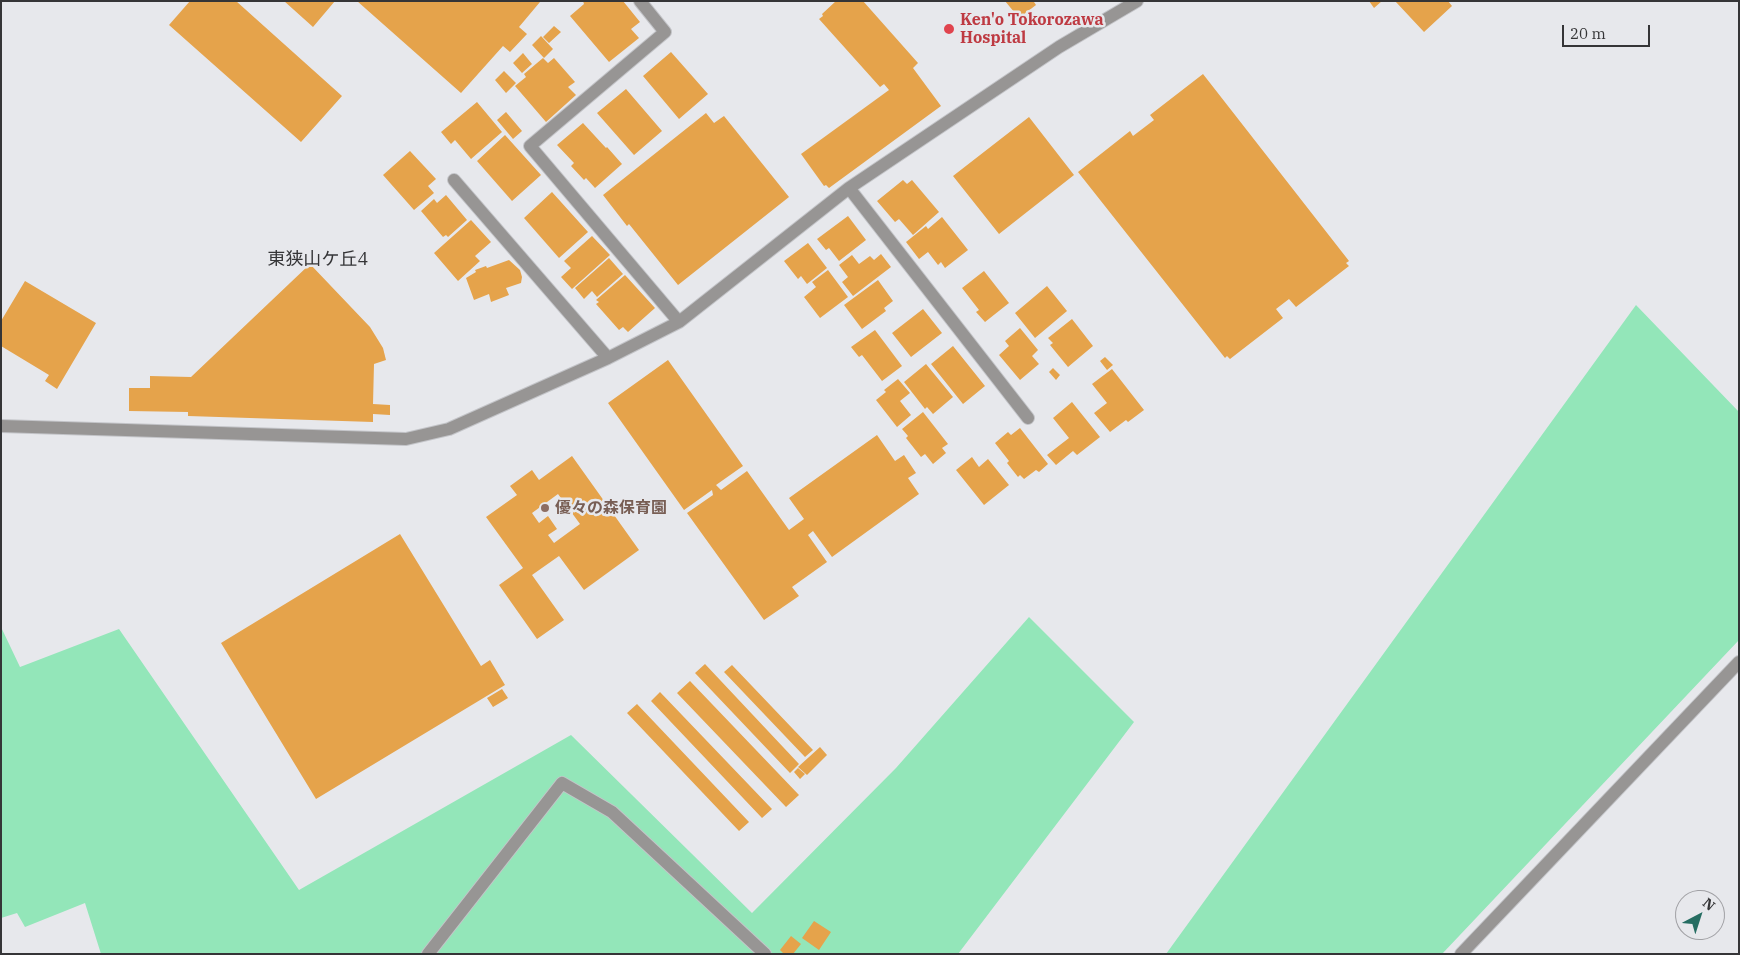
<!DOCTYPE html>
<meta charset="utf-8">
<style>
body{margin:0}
#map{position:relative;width:1740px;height:955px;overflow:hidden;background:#e7e8ec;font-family:"IBM Plex Serif",serif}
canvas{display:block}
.frame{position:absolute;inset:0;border:2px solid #353537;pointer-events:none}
.north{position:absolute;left:1675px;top:890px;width:50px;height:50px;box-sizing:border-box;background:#e7e8ec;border:1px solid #a0a0a4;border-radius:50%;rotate:40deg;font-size:14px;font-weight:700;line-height:20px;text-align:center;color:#353537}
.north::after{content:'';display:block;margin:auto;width:18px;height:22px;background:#266d62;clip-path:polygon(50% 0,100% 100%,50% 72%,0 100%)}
.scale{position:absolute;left:1562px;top:25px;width:88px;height:22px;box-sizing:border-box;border:2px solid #353537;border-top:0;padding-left:6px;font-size:15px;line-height:18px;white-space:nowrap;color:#353537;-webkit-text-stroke:4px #e7e8ec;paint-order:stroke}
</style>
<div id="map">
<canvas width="1740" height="955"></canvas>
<div class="frame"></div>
<div class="north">N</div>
<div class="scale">20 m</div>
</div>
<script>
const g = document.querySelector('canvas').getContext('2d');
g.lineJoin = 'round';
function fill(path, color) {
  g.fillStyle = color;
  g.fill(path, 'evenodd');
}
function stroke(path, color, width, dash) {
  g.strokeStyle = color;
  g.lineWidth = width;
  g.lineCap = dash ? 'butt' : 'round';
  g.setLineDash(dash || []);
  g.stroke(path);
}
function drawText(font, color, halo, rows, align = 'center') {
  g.font = font + ' "IBM Plex Serif","Noto Sans JP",serif';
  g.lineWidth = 5;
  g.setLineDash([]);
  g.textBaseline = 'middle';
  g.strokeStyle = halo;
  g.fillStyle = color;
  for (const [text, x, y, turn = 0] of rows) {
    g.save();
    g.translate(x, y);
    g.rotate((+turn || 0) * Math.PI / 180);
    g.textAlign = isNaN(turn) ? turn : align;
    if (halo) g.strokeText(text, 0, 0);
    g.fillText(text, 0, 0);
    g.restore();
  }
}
fill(new Path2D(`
 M1636,305L1739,412V640L1442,954H1166Z
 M1029,617L1134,722L958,954H101L85,903L25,927L17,913L1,918V627L20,667L119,629L299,890L571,735L752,913L896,768Z`), '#93e6b9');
fill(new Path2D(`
 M190,1H236L342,96L301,142L169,25Z
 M284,1H335L313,27Z
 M357,1H539L540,2L519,27L527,34L510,52L503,46L461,93Z
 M583,1H623L640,22L631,29L639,38L609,62L570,16L584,4Z
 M836,1H863L918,63L913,68L941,106L829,188L826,185L824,186L801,154L889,90L884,84L880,87L819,19L823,16L822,14Z
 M1005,1H1035L1034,2L1036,5L1019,18Z
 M1369,1H1382L1374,8Z
 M1395,1H1448L1452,6L1424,32Z
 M554,26L561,32L549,43L543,37Z
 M541,36L553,49L544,58L532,45Z
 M671,52L708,94L679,119L643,76Z
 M523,53L532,64L522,73L513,63Z
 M543,58L548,63L554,58L575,82L568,87L576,95L546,122L515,86L526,77L524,74Z
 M504,71L516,83L506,93L495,80Z
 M1203,74L1349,261L1346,263L1349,266L1296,307L1289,299L1276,309L1283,318L1230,359L1227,356L1225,358L1078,172L1130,131L1133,136L1154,120L1150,115Z
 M626,89L662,131L634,155L597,113Z
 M477,102L502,132L471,159L455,140L451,144L441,132Z
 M506,112L522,131L513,139L497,120Z
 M706,113L714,123L724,116L789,197L678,285L629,224L627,226L603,195Z
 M1029,117L1074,175L999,234L953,176Z
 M583,123L606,148L607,147L622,164L595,188L586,178L584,180L571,166L574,163L557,145Z
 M505,135L541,175L512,201L477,161Z
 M410,151L436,179L428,186L434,193L414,210L383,175Z
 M903,180L907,184L912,180L939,212L913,235L899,219L895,222L877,201Z
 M552,192L588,232L559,258L524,218Z
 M446,195L467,220L448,237L446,235L443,237L421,211L434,199L437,203Z
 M848,216L866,240L839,261L829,248L826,250L817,239Z
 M942,217L968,250L945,268L941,262L938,265L928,252L919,259L906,242L926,226L928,229Z
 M471,220L491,242L475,256L480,261L458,281L434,253Z
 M592,236L610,255L572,289L561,277L571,268L564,261Z
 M808,243L827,268L807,284L801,276L798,279L784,261Z
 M881,254L891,267L853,296L842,282L848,277L839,265L852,255L859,264L870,256L874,260Z
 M609,258L623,274L597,297L592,291L584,299L575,288Z
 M509,260L520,270L522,277L521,283L506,288L509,295L491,302L489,294L474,300L466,278L476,272L475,270L486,266L487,268Z
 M310,264L370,327L383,348L386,360L374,364L373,404L390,405V415L373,414V422L188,416V412L129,411V388H150V376L191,377Z
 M828,270L848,297L820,318L804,297L816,287L812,282Z
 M984,271L1009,303L985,322L976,312L979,310L962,288Z
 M625,275L655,308L628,332L623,327L619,330L596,304L599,302L596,300Z
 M878,280L893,301L884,308L886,311L862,329L844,305Z
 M25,281L96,323L57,389L45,381L49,375L1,346V321Z
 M1047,286L1067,311L1035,338L1015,313Z
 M923,309L942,333L911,357L892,333Z
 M1072,319L1093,346L1068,367L1050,345L1053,343L1048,338Z
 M1020,328L1038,350L1032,356L1039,364L1020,380L999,355L1009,346L1005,341Z
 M875,330L902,366L882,381L862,355L859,357L851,347Z
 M953,346L985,386L963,404L931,364Z
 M1105,357L1113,365L1107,370L1100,361Z
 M668,360L743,466L716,485L721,490L747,471L789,530L804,519L789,498L877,435L895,461L904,455L916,473L908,478L919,494L832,557L813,531L808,535L827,562L792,587L799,596L764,620L687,513L713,495L712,490L684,510L608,403Z
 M926,364L953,397L933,414L927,407L925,409L904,382Z
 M1053,368L1060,375L1056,380L1049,372Z
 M1112,369L1144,410L1128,422L1126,420L1110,432L1094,413L1107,403L1092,384Z
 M898,379L910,393L900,401L911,415L897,427L876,400L886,392L884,390Z
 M1072,402L1100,437L1077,455L1073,451L1056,465L1047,455L1069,438L1053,418Z
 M923,412L948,444L942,448L946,453L933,464L925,454L921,457L906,438L908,436L902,429Z
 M1020,428L1048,464L1039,472L1036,470L1024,479L1020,475L1018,477L1007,463L1009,461L995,443L1008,432L1011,435Z
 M572,456L639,550L584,590L559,556L532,575L564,620L537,639L499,585L523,568L486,517L517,495L510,486L532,470L539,480ZM558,494L580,524L554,543L548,535L557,529L548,516L539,523L532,513Z
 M972,457L979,467L988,459L1009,485L984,505L956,470Z
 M400,534L481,666L490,660L505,685L316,799L221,643Z
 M705,664L799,764L790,773L695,673Z
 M732,665L813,750L805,757L724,672Z
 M690,681L799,795L786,807L677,693Z
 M502,689L508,698L493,707L487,698Z
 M660,692L772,809L762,818L651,701Z
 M637,704L749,822L739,831L627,713Z
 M820,747L827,755L807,775L798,767Z
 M798,768L805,774L800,779L794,772Z
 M814,921L831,932L819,950L802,938Z
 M791,936L801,944L793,954H784L780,950Z`), '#e5a34b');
const minor = new Path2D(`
 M640,1L665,32L530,146L679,322
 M454,180L608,358
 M849,188L1028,418
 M1,426L406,439L449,429L608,358L679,322L849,188L1059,47L1137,1
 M428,954L562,783L612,812L765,954
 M1461,954L1739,662`);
stroke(minor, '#c3c4c8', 14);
stroke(minor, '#979594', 12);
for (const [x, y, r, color] of [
 [949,29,6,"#e0444e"],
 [545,508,5,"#8d6e63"]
]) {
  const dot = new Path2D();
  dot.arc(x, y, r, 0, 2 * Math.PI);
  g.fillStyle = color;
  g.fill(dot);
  stroke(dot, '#e7e8ec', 2);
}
drawText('bold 16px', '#be3a42', '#e7e8ec', [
 ["Ken'o Tokorozawa",960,20],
 ["Hospital",960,38]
], 'left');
drawText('bold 16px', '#785e54', '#e7e8ec', [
 ["優々の森保育園",555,508]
], 'left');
drawText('18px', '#353537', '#e7e8ec', [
 ["東狭山ケ丘4",318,260]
]);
</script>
